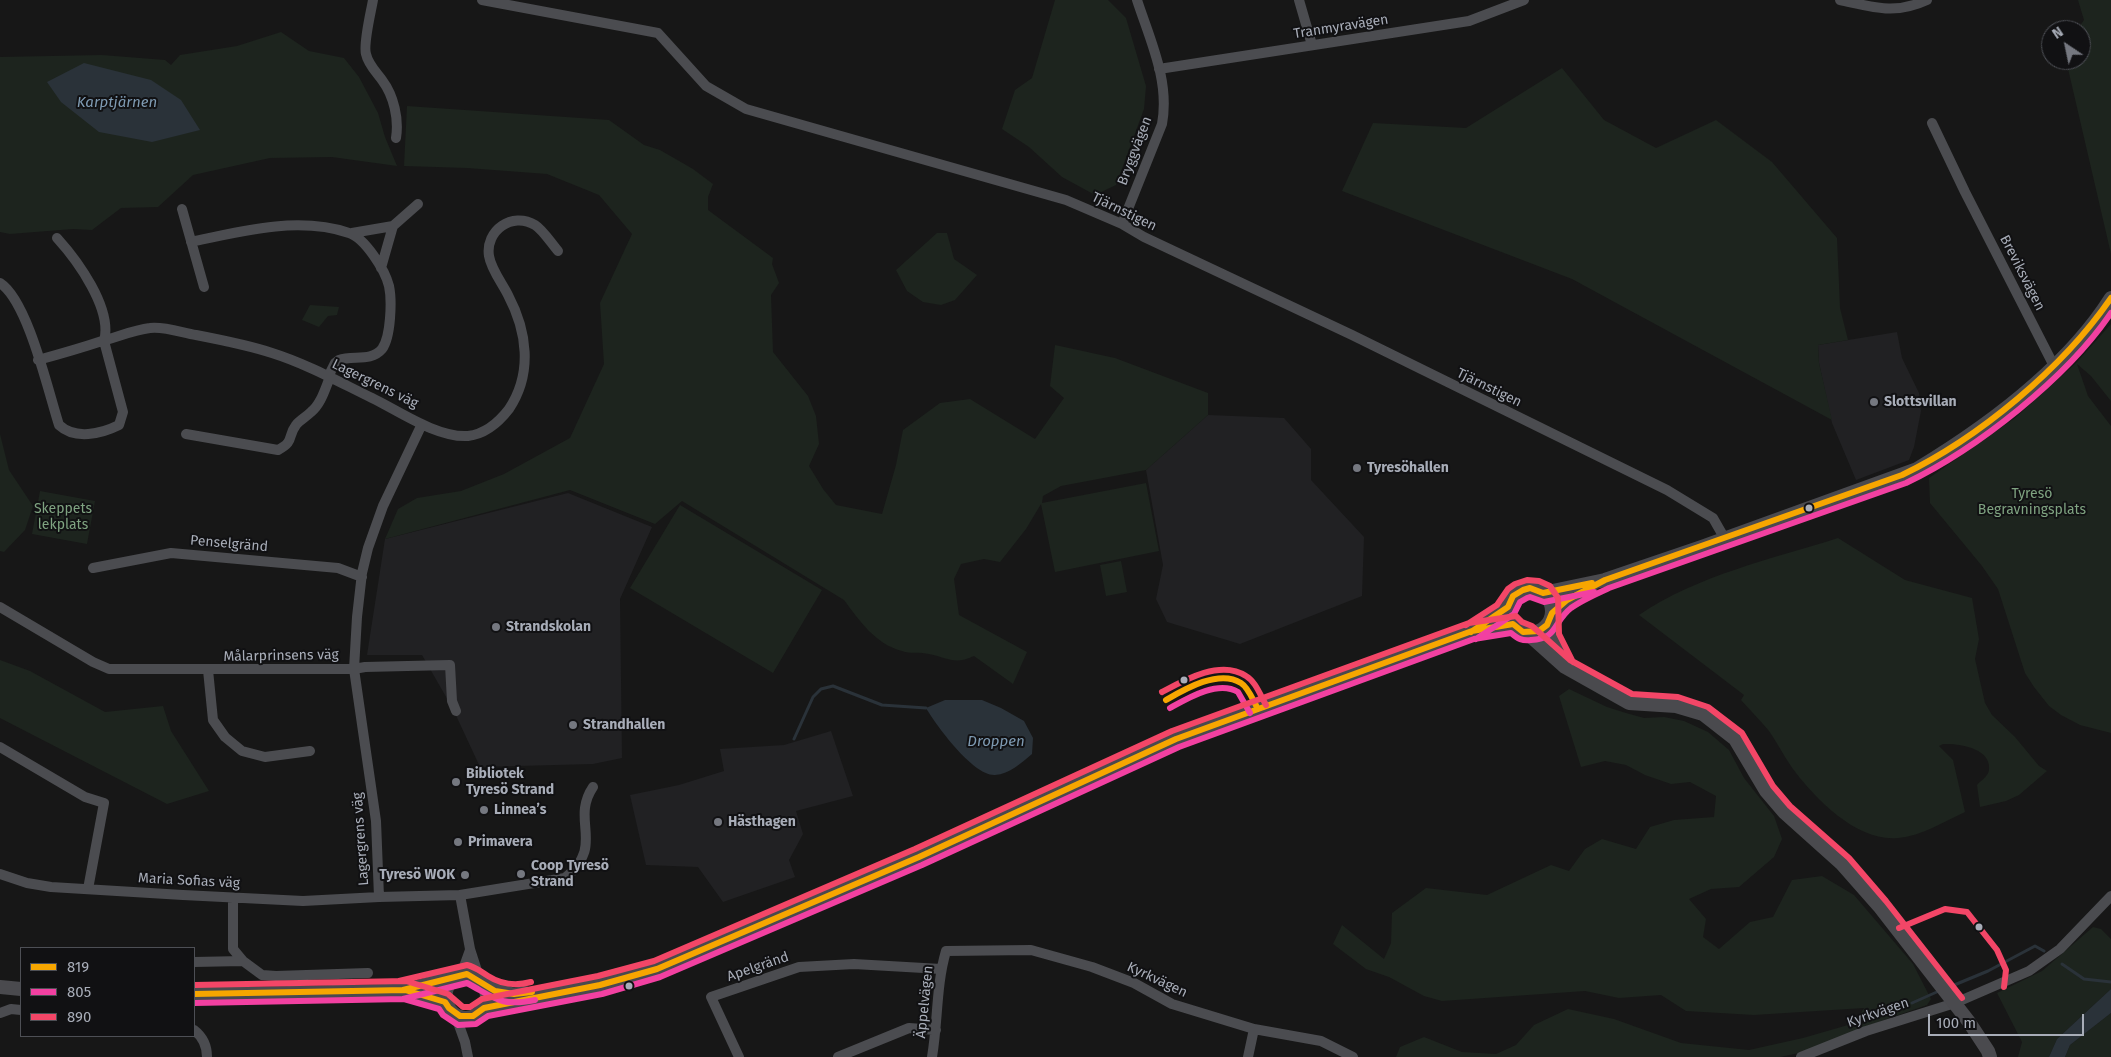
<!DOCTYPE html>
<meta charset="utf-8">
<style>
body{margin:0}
#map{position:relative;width:2111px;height:1057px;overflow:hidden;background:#171717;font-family:"Fira Sans",sans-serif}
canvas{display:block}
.legend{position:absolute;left:20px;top:947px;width:175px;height:90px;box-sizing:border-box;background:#111113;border:1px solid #4d4f55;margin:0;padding:6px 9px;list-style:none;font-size:15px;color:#a8adb8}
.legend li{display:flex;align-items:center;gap:10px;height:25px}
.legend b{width:25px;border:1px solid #4d4f55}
.north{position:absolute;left:2041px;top:20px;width:50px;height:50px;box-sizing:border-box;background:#111113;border:1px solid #4d4f55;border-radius:50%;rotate:326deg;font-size:14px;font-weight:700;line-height:20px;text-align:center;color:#a8adb8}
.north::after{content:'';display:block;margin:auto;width:18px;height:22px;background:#757880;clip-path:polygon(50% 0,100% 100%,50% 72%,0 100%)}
.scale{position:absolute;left:1928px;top:1014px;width:156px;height:22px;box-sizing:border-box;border:2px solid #a8adb8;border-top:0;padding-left:6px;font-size:15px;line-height:18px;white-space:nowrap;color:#a8adb8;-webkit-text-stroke:4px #111113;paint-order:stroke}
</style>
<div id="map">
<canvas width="2111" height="1057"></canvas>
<ul class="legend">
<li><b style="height:6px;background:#f7a600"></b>819</li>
<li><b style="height:6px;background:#f240a1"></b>805</li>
<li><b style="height:6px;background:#f34667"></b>890</li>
</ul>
<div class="north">N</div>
<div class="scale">100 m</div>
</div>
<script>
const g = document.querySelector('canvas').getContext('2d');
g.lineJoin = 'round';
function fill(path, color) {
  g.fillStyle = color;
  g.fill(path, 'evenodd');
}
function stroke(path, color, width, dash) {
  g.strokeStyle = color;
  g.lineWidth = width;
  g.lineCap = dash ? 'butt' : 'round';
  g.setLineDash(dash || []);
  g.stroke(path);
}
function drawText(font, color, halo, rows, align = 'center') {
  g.font = font + ' "Fira Sans",sans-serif';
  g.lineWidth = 4;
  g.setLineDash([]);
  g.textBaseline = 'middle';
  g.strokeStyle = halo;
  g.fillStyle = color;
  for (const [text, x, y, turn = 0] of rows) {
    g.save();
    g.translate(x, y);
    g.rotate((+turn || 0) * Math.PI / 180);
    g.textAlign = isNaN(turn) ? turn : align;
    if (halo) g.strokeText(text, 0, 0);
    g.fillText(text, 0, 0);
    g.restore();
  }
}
fill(new Path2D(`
 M1897,332L1902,358L1919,393L1921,411L1914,447L1909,460L1856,480L1832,423L1819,363L1818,345Z
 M1208,415L1284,418L1311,449V480L1364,537L1362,596L1240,644L1167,622L1156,599L1163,565L1146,470Z
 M568,493L652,527L620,599L622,758L593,764L480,767L453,709L422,655H367L385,539Z
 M831,731L853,796L796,811L803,834L789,860L795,877L723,902L698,867L646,865L630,795L679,785L724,771L720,749L784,745Z`), '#212123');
fill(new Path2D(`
 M1055,0H1108L1126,18L1146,86L1144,109L1116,185L1095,195L1062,177L1029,147L1002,129L1015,90L1032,78Z
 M2078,0H2111V254L2066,60H2081V30H2077L2084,20Z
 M281,32L309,51L344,58L359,77L378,113L385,137L397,166L332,157L270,158L193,175L158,207L121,208L92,230L73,229L10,234L0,232V57L102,55L165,60L171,65L180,55L237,46Z
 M1562,68L1604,120L1656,148L1716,120L1772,162L1837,238L1840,308L1848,340L1818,345L1819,363L1832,420L1572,279L1342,191L1373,123L1466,128Z
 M407,106L609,120L644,145L660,150L693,169L713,184L708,197V210L773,258L772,264L779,283L771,295L773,352L808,396L816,416L819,444L809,466L823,489L836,505L882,514L896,465L903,430L940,403L970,399L1035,439L1064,398L1050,386L1055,345L1115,358L1208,393V415L1146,470L1061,486L1043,496L1042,503L1146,483L1159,551L1055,572L1041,504L1026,529L1000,562L984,559L961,564L954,579L959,615L1027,652L1013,684L974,656C955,665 948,658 929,654C920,652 910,654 902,651C875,644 859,620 844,600L682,501L655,524L570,490L385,539L398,509L417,498L461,491L504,474L570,438L604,364L600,303L632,234L599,195L547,174L467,168L404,166Z
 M937,233H947L954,259L977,275L955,300L941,305L923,302L907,291L896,270Z
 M310,305L339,307L337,315L328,316L319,327L302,320Z
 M2111,324V401L2091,376L2077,364L2088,396L2111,426V733L2080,725L2061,715L2049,706L2034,687L2025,673L1998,589L1982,566L1930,503L1929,478L2015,418L2076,363Z
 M0,434L9,470L33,506L25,530L4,552L0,551Z
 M40,491L95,501L87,544L32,534Z
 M680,505L822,590L773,673L630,588Z
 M1838,538L1905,580L1972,598L1979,639L1975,659L1985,703L1992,715L2015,737L2039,766L2047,771L2019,795L2006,801L1980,807L1977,785C1981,780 1988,777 1989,770C1992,748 1958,743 1943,744L1939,746L1953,760L1965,812C1943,822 1922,836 1898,838C1858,842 1818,801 1796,773C1786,760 1778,744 1769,731C1760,720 1750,710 1741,700L1744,695L1639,615C1698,575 1772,559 1838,538Z
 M1121,561L1127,592L1106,596L1100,565Z
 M0,660L30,671L105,712L163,706L171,731L209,791L167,804L0,718Z
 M1569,689L1607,707L1626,713L1644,718L1664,717L1684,721L1708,732L1729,750L1744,778L1774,816L1782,839L1774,857L1739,887L1711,889L1689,899L1706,919L1703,937L1719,949L1750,922L1773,917L1792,880L1822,876L1854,895L1913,964L1931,999L1927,1005L1864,1027L1804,1052L1780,1057H1396L1400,1047L1424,1037L1462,1052L1496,1054L1516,1045L1534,1025L1568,1009L1614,1019L1681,1043L1749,1050L1803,1038L1855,1023L1864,1008L1754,1015L1686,1011L1661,995L1619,998L1585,991L1442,1001L1424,996L1389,977L1366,969L1333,944L1342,925L1384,959L1391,943L1392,913L1426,888L1487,895L1551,865L1569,871L1585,849L1602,839L1636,849L1650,827L1674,820L1714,817L1716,796L1690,782L1671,784L1645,775L1626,765L1605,761L1581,767L1559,696Z
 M2093,927L2101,929L2111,939V989L2057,1039L2049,1057H2018L2022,1042L1997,993L2042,971Z
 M2111,1013V1057H2065L2070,1045Z`), '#1d241e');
fill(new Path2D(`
 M84,63L151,80L181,100L200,130L152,142L99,132L61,102L47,82Z
 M945,700H982L1001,708L1024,721L1033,738L1032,754C1021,763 1010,774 995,775C973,776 936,725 926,708Z
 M2111,989V1013L2070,1045L2065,1057H2049L2057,1039Z`), '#2a3239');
stroke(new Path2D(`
 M794,739L813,697L821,689L833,686L882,705L926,708
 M2062,964L2084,979L2111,982
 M1947,988L1988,971L2035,946L2044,951
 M1912,1003L1939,991`), '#2a3239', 3);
stroke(new Path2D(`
 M373,0C371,12 363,44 366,54C368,64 376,72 382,80C394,96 399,119 396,138
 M482,0L658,33L706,86L746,109L1066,200L1122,224L1144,237L1352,335L1667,490L1713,518L1725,539
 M1299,0L1312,45
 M1840,0C1873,7 1895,15 1927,0
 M1159,69L1469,21L1524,0
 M1932,123L1965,192L2054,366
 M182,209L204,287
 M1122,224L1162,124C1170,81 1150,40 1137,0
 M352,233L393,226L418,204
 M191,242C241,231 299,216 349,233C365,238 385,270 389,286C392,300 391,337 382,349C371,362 353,355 339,360L335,363L328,377
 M381,268L393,226
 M0,283C28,301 48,391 59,425C75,440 101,434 119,425L123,412L104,341C113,309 77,260 57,238
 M38,360C60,354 81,348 102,341C118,337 133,330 150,328C164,326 183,333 196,335C222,340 248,345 272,353C307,364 339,382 372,398C399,411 437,438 468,436C485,434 499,422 509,409C533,373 527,331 508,295C502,283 491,269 489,256C485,231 512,211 535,225C543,230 551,243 558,251
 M422,424L383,506L368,548L362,573L357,617L354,669L376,821L379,897L460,895L565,878C606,845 570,821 593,787
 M186,434L278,450C295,441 287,437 296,425C300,420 306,417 311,412C321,404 325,389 330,377
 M93,568L171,553L338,568L362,577
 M0,607L93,662L109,669H354L365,667L450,665L452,701L456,711
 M208,670L213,720L225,737L242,751L265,757L310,751
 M0,747L85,797L104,803L88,889
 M0,874L27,883L51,887L183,895L303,901L379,897
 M460,895L470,949L480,980
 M233,898V949L243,961
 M194,962L243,961L262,975L276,976L368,973
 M461,975L470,950
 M0,1013L11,1009L21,1010
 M455,1014L465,1042L468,1057
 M194,1030C203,1037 207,1045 207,1057
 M739,1057L711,997L799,967L854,964L941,969
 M838,1057L909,1028L936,1030
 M932,1057C938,1022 936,985 946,951L1031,950L1092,967L1134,983L1172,1004L1254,1029L1321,1041L1353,1057
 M1248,1057L1254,1029
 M1801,1057L1866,1031L1955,1003L2029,971L2060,949L2111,896`), '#4b4c50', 10);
stroke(new Path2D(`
 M1508 611a22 22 0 1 1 44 0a22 22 0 1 1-44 0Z
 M1543,593L1605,580L1702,547L1917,469C1988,426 2066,369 2111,298
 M1552,613L1567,600L1591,587
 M1550,621L1549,630L1560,658
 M1476,629L1508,607
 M1527,633L1565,667L1629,703L1676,706L1703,714L1735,739L1766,791L1784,812L1842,864L1879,906L1969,1022L1988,1051L1990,1057
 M485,985L514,995L525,993
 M0,987L21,989
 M408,991L445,1002
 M194,994C241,994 288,993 334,992C357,991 380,992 403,990C419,989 461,971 473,976C488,981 492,1002 479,1013C457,1030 432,999 454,978
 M484,1008L600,985L657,969L919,857L1176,739L1472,631L1513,624`), '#4a4a4e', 14);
stroke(new Path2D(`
 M1471,632L1508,607L1513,596L1523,590L1530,588L1543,593L1592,583
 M1166,700C1185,689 1219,669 1241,683C1249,688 1253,701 1258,709
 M403,990L467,974L495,991L514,994L532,992
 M194,994L405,990L445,1002L449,1008L460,1016H473L484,1008L600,985L657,969L919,857L1176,739L1472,631L1513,624L1523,632L1539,631L1547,625L1552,613L1567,600L1605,580L1902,475C1979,438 2063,368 2111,298`), '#f7a600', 6);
stroke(new Path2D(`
 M1476,639L1514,614L1520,602L1527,598L1530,597L1544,602L1594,592
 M1170,708C1188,698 1218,680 1238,692L1250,713
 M403,999L467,983C495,998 500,1007 535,1000
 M194,1003L404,999L439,1009L443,1015L458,1025L476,1024L488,1016L602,994L660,977L922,865L1179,747L1474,639L1511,633C1518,639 1522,641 1531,640C1558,639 1553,622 1571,608C1582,600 1596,594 1609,588L1906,483C1977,449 2067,378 2111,313`), '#f240a1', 6);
stroke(new Path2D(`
 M1466,625L1497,605L1508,589L1515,584L1527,580L1539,581L1550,586L1558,598L1559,634L1573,662
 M1162,692C1184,680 1221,659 1246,676C1256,682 1260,695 1266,705
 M1899,928L1945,909L1967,912L1997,950L2006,970L2004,987
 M399,981L467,965C476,967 481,972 488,976C502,985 516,986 531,982
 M194,985L406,981L448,994L463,1007H470L482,999L598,976L654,961L915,849L1172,731L1469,623L1516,616L1522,622L1532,626L1570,660L1632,694L1678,697L1708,707L1742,733L1773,786L1790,806L1849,858L1886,901L1962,998`), '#f34667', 6);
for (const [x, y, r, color] of [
 [1874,402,5,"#757880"],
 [1357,468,5,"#757880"],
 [1809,508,4.5,"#a8adb8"],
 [496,627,5,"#757880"],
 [1184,680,4.5,"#a8adb8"],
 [573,725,5,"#757880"],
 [456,782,5,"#757880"],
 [484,810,5,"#757880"],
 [718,822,5,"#757880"],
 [458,842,5,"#757880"],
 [521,874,5,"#757880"],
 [465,875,5,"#757880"],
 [1979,927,4.5,"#a8adb8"],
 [629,986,4.5,"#a8adb8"]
]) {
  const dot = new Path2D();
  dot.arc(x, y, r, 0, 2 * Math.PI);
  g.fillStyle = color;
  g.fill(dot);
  stroke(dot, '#111113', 2);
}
drawText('14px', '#a8adb8', '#111113', [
 ["Tranmyravägen",1341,27,-9],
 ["Bryggvägen",1135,151,-69],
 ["Tjärnstigen",1124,212,26],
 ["Breviksvägen",2022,273,63],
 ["Lagergrens väg",375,384,26],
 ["Tjärnstigen",1489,388,26],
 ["Penselgränd",229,544,5],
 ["Målarprinsens väg",281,656,-1],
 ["Lagergrens väg",361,839,-94],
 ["Maria Sofias väg",189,881,3],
 ["Apelgränd",758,967,-19],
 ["Kyrkvägen",1157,980,25],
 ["Äppelvägen",925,1002,-84],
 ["Kyrkvägen",1878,1013,-19]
]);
drawText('bold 14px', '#a8adb8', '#111113', [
 ["Slottsvillan",1884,402],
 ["Tyresöhallen",1367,468],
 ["Strandskolan",506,627],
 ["Strandhallen",583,725],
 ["Bibliotek",466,774],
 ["Tyresö Strand",466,790],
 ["Linnea’s",494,810],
 ["Hästhagen",728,822],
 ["Primavera",468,842],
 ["Coop Tyresö",531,866],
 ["Strand",531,882],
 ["Tyresö WOK",455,875,"right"]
], 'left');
drawText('14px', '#7fa381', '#111113', [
 ["Tyresö",2032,494],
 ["Begravningsplats",2032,510],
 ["Skeppets",63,509],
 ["lekplats",63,525]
]);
drawText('italic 15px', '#7f9bb3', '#111113', [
 ["Karptjärnen",117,103],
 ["Droppen",996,742]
]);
</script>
